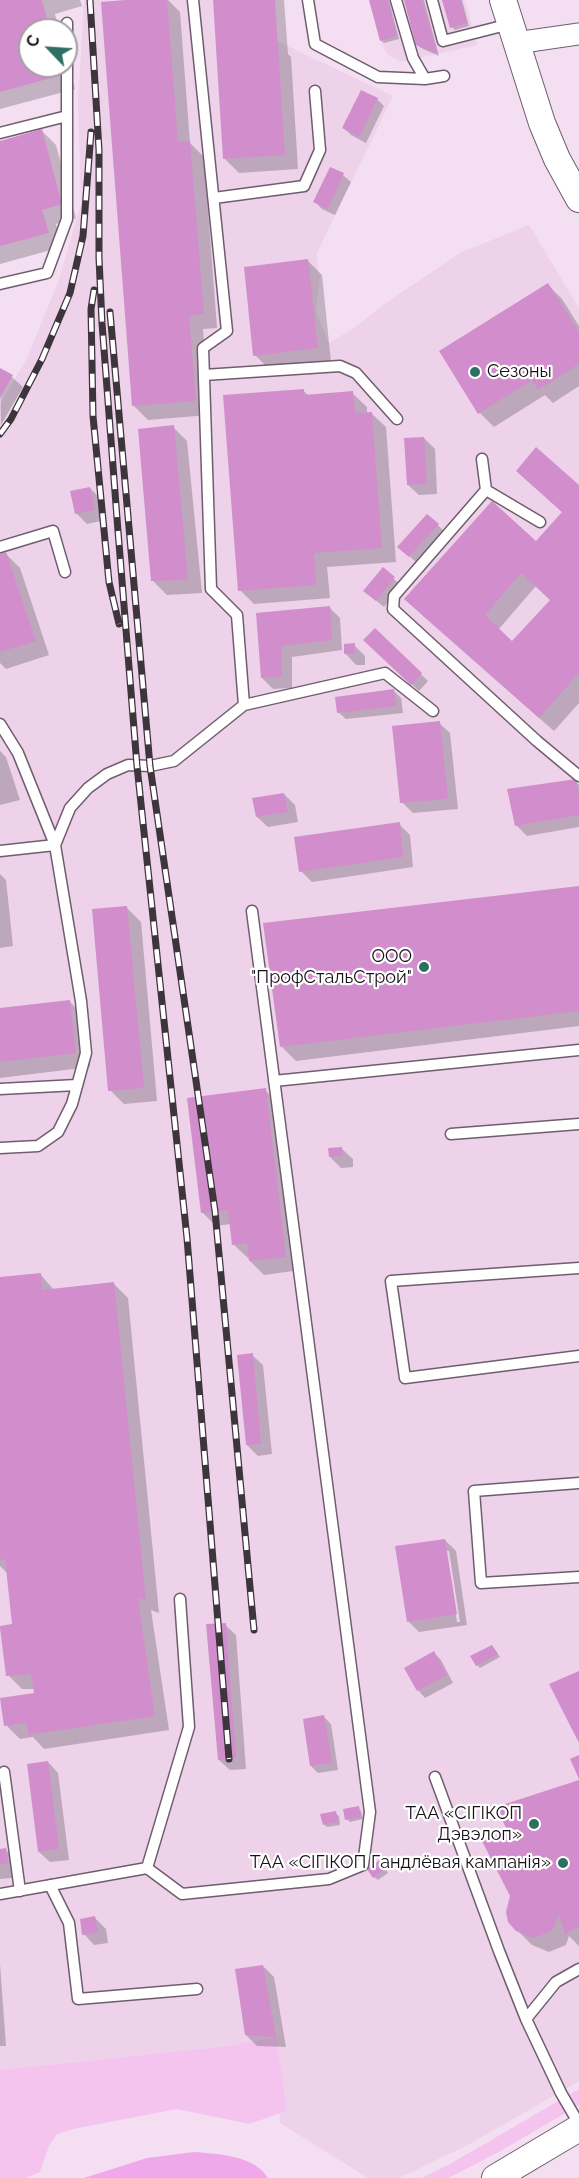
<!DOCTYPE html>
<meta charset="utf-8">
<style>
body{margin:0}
#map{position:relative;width:579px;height:2178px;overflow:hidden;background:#f4dff2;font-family:Raleway,sans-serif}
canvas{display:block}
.north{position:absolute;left:18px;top:18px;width:60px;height:60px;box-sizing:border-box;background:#fff;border:2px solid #a2a0a2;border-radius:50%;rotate:295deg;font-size:16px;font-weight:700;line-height:24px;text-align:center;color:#171117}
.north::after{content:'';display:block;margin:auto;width:21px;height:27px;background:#2b7063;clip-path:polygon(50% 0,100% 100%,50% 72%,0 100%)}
</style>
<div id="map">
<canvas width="579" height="2178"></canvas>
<div class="north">С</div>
</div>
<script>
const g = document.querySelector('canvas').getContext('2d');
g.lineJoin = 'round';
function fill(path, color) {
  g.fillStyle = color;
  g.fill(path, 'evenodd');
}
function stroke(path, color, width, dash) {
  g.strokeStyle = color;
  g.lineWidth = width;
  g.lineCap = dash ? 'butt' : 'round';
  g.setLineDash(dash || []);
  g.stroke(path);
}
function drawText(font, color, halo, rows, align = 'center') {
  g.font = font + ' Raleway,sans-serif';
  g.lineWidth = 4.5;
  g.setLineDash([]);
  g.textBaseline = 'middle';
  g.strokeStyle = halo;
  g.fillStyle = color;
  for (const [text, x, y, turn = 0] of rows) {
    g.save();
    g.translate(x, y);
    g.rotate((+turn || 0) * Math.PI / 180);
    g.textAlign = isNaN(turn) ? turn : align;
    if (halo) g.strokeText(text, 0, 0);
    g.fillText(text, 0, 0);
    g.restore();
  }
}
fill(new Path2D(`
 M84,0H213L216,46L277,41L393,96L316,255L320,276L316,312L329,343L356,327L383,305L460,253L529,225L579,308V2081L470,2144L399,2178H368L280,2123L275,2037L228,2046L0,2070V404L27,358L59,280L81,204L78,103Z
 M369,0H465L477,45L401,62L388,55L380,41Z`), '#edd2ea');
fill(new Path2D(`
 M276,2037L287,2111L249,2124L177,2109L73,2129L57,2134L49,2146L40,2172L26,2178H0V2070L228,2046Z
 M579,2089V2105L497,2153L448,2178H422L450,2164Z`), '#f4c4ef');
fill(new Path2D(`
 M194,2152C218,2154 254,2155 268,2178H84L147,2158Z`), '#efa8e9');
fill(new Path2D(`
 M0,0H80L82,6L55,14L59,30H30V66H66V55L75,89L0,109Z
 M143,0H168L180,12L190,143L204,157L217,328L203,329L209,415L148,420L134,406Z
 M214,0H284L288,54L291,57L298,169L239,173L225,159Z
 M371,0H389L399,39L384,43L381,40Z
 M406,0H424L439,56L421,48L417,45Z
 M444,0H462L469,26L455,30L452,27Z
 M377,99L384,106L366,143L351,135L344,128Z
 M42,131L56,145L76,218L56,224L62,247L0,264V143Z
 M330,169L343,175L351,182L335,215L322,209L315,202Z
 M308,261L322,275L331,362L269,369L255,355Z
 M548,285L562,299L579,326V386L553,403L545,395L494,427L480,413Z
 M0,370L12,377L23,387L1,425Z
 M303,390L309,396L352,393L367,407V413H371L386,427L396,562L327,567L330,598L254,604L240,590Z
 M173,427L187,441L202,593L167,595L153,581Z
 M424,438L435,449L437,494L419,495L408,485Z
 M518,471L579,487V703L554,731L420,613L537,543L563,513ZM536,586L551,600L512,643L498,630Z
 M90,488L101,499L105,520L87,524L76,513Z
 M428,516L445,532L417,563L399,547Z
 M6,554L20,568L49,655L6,669L0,663V556Z
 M384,569L401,586L384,607L373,598Z
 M329,607L340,618L342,650L292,657V688L273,689L262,678L257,615Z
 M375,630L428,681L419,691L365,640Z
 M354,645L365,656V665H356L346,654Z
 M394,691L401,698L403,713L346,719L338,712Z
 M439,723L450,733L458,809L413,813L402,802Z
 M0,751L6,757L20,800L0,805Z
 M575,781L579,785V827L527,836L516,825Z
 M284,794L295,805L298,822L268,827L257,817Z
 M399,824L410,835L413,867L312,882L301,871Z
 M0,874L6,880L13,946L0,948Z
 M579,888V1026L296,1061L282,1047Z
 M127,908L141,922L157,1101L124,1104L110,1090Z
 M69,1001L83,1015L90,1067L0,1078V1010Z
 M265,1090L279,1104L300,1270L264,1275L250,1261V1258H248L233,1244L231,1224L216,1226L202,1212Z
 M342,1149L353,1159V1167L341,1168L330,1157Z
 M40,1274L54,1290L114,1284L128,1298L159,1613L151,1610L169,1730L44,1749L33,1737L20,1739L6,1725L36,1695L35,1689H22L8,1675L13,1626L8,1574L0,1566V1279Z
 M252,1355L263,1365L272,1454L258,1456L247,1445Z
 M445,1540L456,1551L467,1625L419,1632L408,1621ZM446,1551H449L460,1622H457Z
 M225,1625L236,1635L246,1769L230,1770L219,1760Z
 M495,1650L500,1657L480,1668L477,1665Z
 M434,1653L441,1660L453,1683L425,1698L418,1690L406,1668Z
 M324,1717L331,1724L338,1770L318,1773L311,1766Z
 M48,1762L58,1773L69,1860L50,1862L39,1852Z
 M579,1782V1946L569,1936L566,1945L549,1952L532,1945L517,1930L511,1896L510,1833Z
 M358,1808L361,1811L363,1819L350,1822L347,1819Z
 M335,1813L339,1816L340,1825L327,1827L324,1824Z
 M0,1850H6L20,1864L21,1877L0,1879Z
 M383,1865L388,1873L378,1880L374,1877Z
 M95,1918L106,1929L108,1943L94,1945L84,1934Z
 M0,1964L6,2046H0Z
 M263,1966L274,1977L286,2047L257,2046L246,2035Z`), '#0003');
fill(new Path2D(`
 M0,0H42L50,30H30V66H59L62,75L0,92Z
 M125,0H167L178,142L190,141L204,314L189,316L196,401L132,406L101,2Z
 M213,0H275L285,155L223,159Z
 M369,0H388L397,36L380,41Z
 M404,0H422L438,54L416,45Z
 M442,0H461L467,23L450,28Z
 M361,90L378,98L359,137L342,128Z
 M42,129L62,204L42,210L49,233L0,246V141Z
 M330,167L344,173L328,209L313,202Z
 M308,259L318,348L253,356L244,267Z
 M548,283L579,332V364L538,390L532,380L478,414L439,351Z
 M0,368L13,375L0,398Z
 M304,389V395L353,391L355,413L372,412L382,548L314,553L316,585L238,591L223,395Z
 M174,425L188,580L151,581L138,429Z
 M424,437L427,484L407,485L404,438Z
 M536,447L579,485V673L539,718L404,599L492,501L536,541L562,512L516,471ZM521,573L550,600L512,641L485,615Z
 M90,487L95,510L75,514L70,491Z
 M427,514L439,524L409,557L397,547Z
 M6,552L36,641L0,652V554Z
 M383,567L395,577L376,601L363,591Z
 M330,606L332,640L282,646V677L261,678L256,613Z
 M375,628L422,673L411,685L363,640Z
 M355,643V654H344V644Z
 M394,689L396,706L337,713L335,697Z
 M440,721L448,799L400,803L392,726Z
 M576,779L579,797V815L515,826L507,789Z
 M284,793L288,812L256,817L252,798Z
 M400,822L403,857L299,872L294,837Z
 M579,886V1011L280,1047L263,923Z
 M127,906L144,1088L108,1091L92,909Z
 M70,1000L76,1053L0,1062V1008Z
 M266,1088L286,1257L249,1261L247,1243L232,1245L228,1210L201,1213L187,1098Z
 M342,1147L343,1156L329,1157L328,1148Z
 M41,1273L42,1290L114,1282L146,1601L138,1598L155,1716L28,1735L27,1723L4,1726L0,1698L34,1693L31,1674L6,1676L0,1628V1626L12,1624L5,1559L0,1560V1277Z
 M253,1353L261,1444L246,1445L237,1355Z
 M445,1539L457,1614L407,1622L395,1546Z
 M226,1623L236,1758L218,1760L206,1624Z
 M492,1645L498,1654L476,1666L470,1656Z
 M434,1651L447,1675L417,1691L404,1668Z
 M579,1671V1743L549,1684Z
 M324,1715L332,1763L310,1766L303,1719Z
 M579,1755V1779L570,1759Z
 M48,1761L59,1849L38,1852L27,1764Z
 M579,1780V1926L565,1935L559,1914L552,1931L534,1938L516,1931L508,1922L506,1912L510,1896L482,1841L508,1832L496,1807Z
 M359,1806L361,1817L345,1820L343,1809Z
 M336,1811L338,1822L323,1825L320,1814Z
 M6,1848L8,1863L0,1864V1849Z
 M380,1860L386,1869L373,1878L367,1869Z
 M95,1916L98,1932L82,1935L80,1919Z
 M263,1965L276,2037L245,2035L235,1969Z`), '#d28dcd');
const service = new Path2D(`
 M193,0L227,331L203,348L211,589L237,615L244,705
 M308,0L315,44L378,77L425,79
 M396,0L413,58L425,79L444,76
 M432,0L443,41L510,24
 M0,133L67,116
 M214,198L304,186L320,150L315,91
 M0,284L47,273L67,219V23
 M204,375L340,366L356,373L397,419
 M482,459L486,490L540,522
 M486,490L394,596L393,609L537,741L579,776
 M0,547L53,531L65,572
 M0,724L18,753L55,845L81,1001L86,1053L72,1104L58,1132L38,1146L0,1148
 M55,845L70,808L88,788L107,774L128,765L150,766L174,761L244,705L385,673L433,711
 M0,851L55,845
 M274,1081L579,1050
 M0,1089L77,1085
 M451,1134L579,1124
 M579,1268L391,1281L405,1378L579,1356
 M579,1483L474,1491L481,1583L579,1577
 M4,1772L20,1891
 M435,1777L499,1951L526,2019
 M147,1868L182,1894L329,1879L363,1865L370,1812L252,911
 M50,1885L69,1923L78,1999L197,1989
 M0,1894L147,1868L189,1727L180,1599
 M579,1969L556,1982L526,2019L561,2093L579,2124`);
const minor = new Path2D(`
 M516,43L579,34`);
const tertiary = new Path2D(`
 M503,0L542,123L557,159L579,199
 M495,2178L579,2128`);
stroke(service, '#6f5d6d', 13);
stroke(minor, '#6f5d6d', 23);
stroke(tertiary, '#6f5d6d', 28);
stroke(service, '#fff', 10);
stroke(minor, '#fff', 21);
stroke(tertiary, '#fff', 26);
const rail = new Path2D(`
 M90,0L99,150V258L102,323L118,531L137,766L187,1238L229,1759
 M94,290L91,309L93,416L109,582L119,624
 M110,312L150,766L215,1211L254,1630
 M0,434L11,419L42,359L70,293L83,236L91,132`);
stroke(rail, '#3d343c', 7);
stroke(rail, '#fff', 4.5, [14]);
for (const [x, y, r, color] of [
 [475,372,6,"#2b7063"],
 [424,967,6,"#2b7063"],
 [534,1824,6,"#2b7063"],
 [563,1863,6,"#2b7063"]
]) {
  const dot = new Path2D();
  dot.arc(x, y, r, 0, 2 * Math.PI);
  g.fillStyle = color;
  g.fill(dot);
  stroke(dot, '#fff', 2);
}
drawText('18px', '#171117', '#fff', [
 ["Сезоны",487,372,"left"],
 ["ООО",412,957],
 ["\"ПрофСтальСтрой\"",412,978],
 ["ТАА «СІГІКОП",522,1814],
 ["Дэвэлоп»",522,1835],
 ["ТАА «СІГІКОП Гандлёвая кампанія»",551,1863]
], 'right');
</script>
